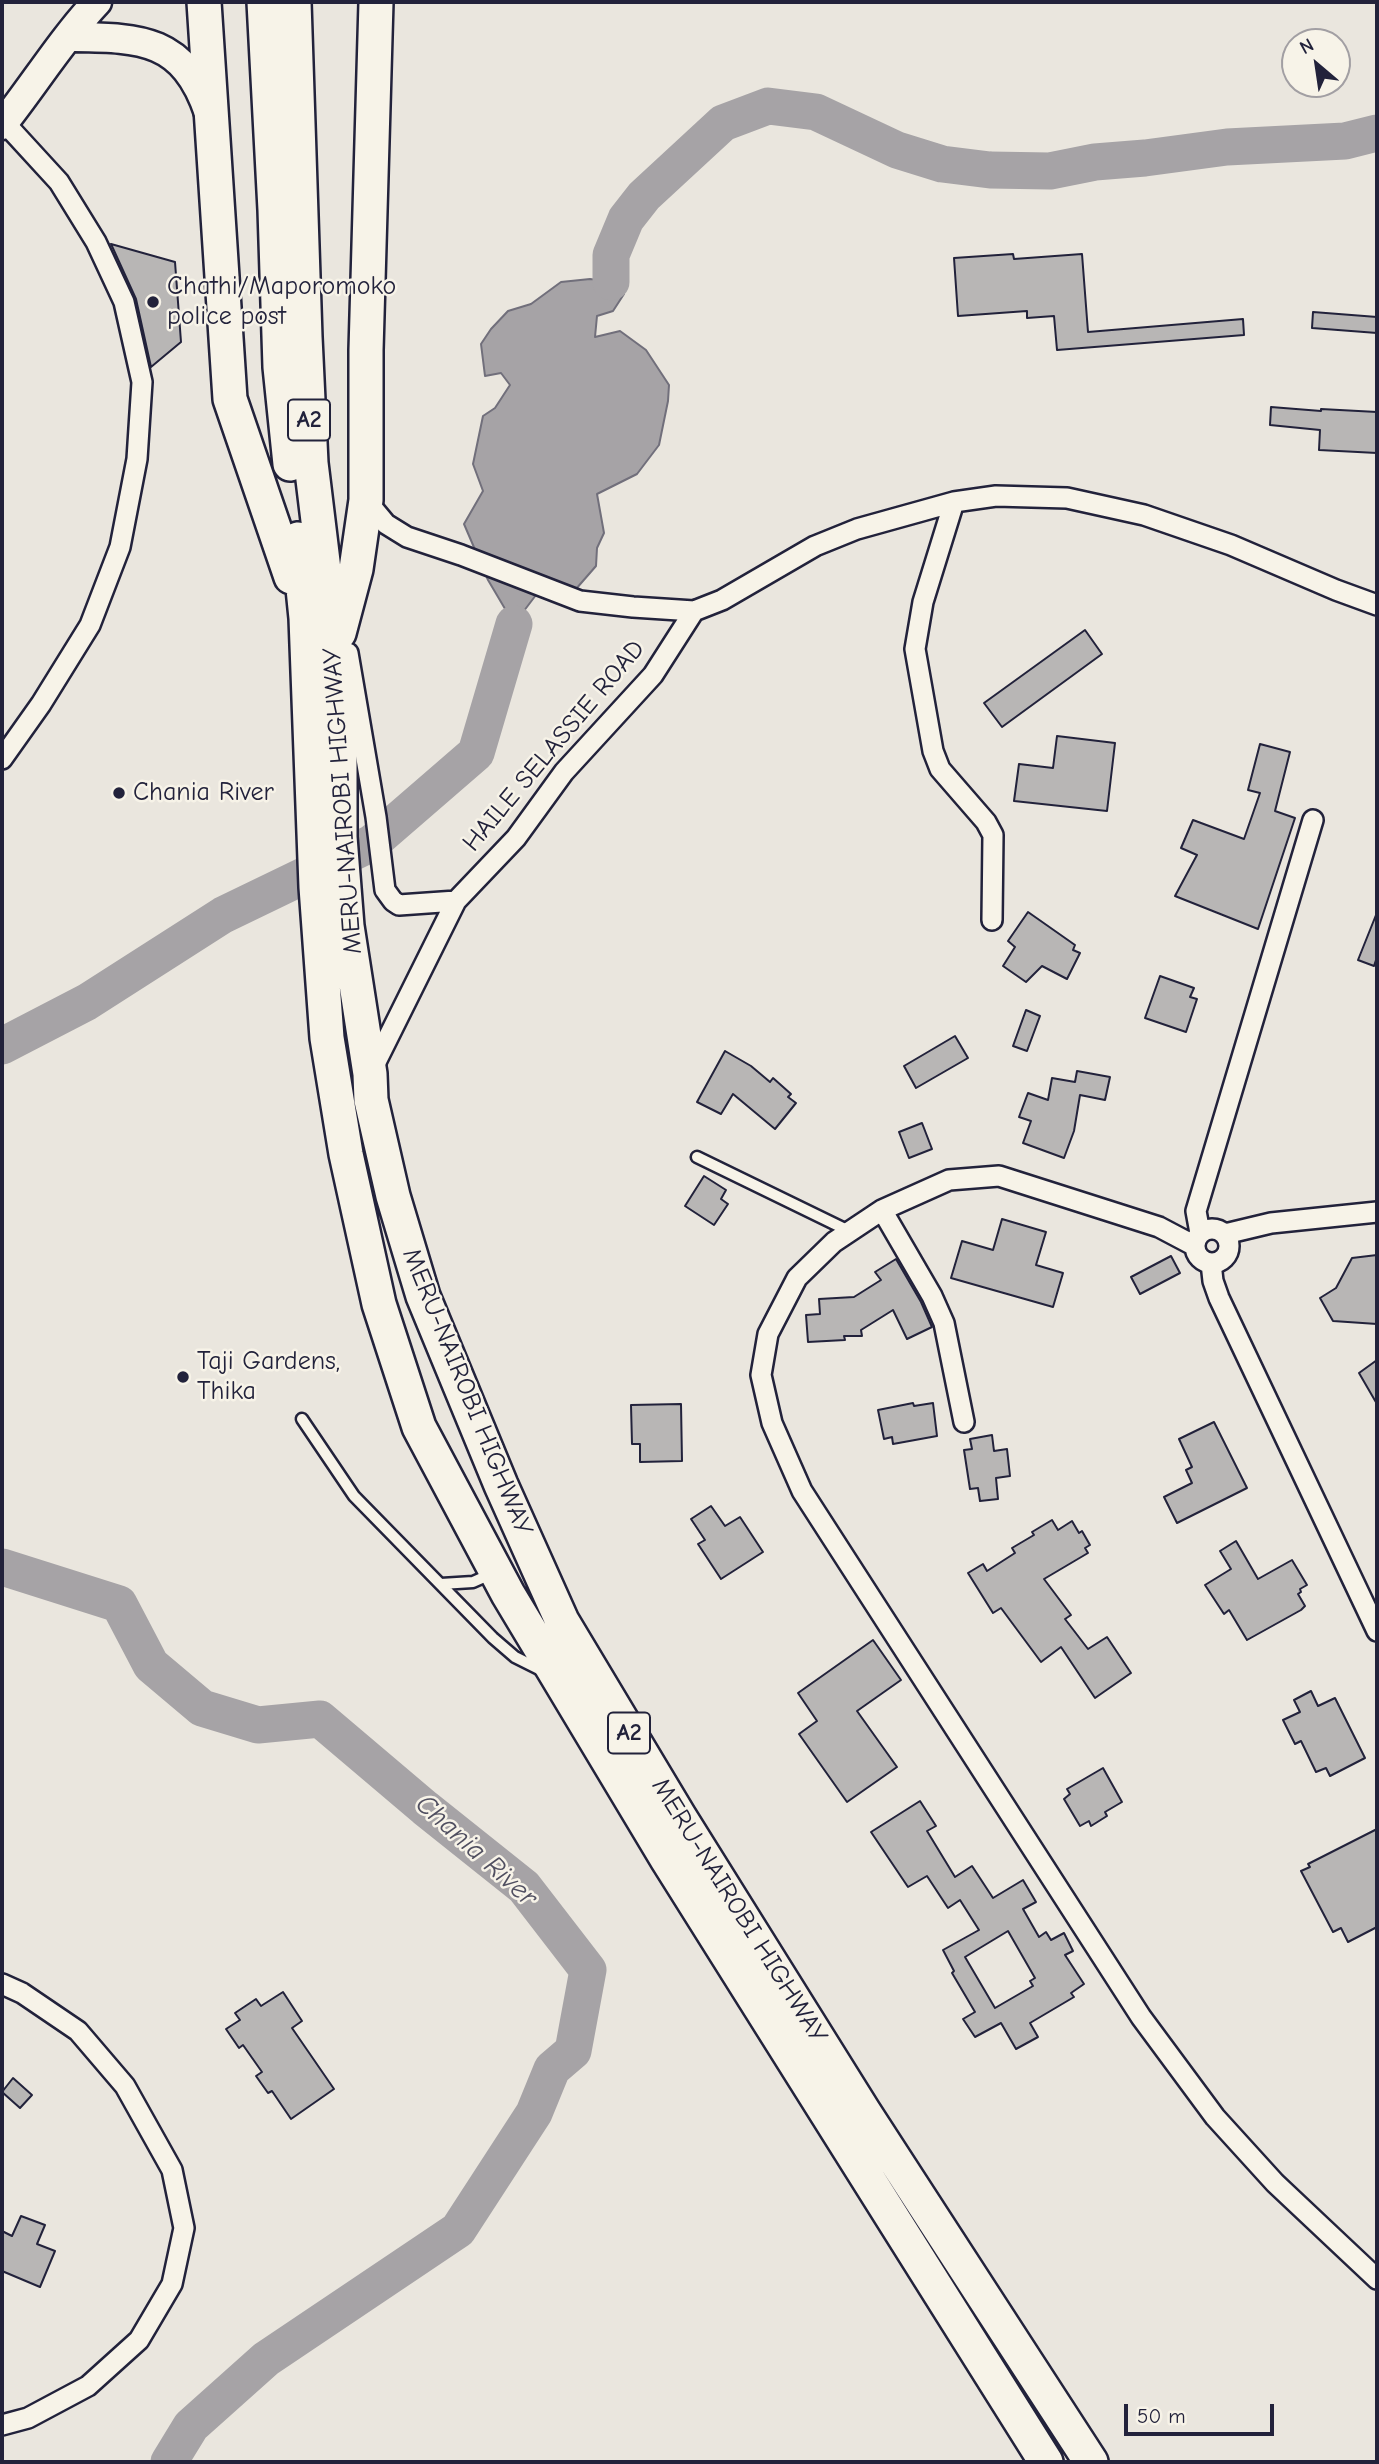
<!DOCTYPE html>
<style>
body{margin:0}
#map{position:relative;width:1379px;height:2464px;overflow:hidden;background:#eae6de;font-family:"Comic Neue",sans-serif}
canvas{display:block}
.frame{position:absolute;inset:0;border:4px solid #22223b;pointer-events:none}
.north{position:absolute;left:1281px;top:28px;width:70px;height:70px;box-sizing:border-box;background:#f7f3e8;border:2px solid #a29fa3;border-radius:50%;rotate:331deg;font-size:19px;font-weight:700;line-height:28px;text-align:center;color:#22223b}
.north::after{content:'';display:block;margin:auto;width:24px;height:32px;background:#22223b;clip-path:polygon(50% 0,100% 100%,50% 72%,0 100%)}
.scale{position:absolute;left:1124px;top:2404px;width:150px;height:32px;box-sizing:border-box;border:4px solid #22223b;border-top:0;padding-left:9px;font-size:21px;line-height:24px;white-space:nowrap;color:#22223b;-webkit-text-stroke:5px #f7f3e8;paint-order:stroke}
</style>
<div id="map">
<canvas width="1379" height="2464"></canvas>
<div class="frame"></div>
<div class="north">N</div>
<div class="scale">50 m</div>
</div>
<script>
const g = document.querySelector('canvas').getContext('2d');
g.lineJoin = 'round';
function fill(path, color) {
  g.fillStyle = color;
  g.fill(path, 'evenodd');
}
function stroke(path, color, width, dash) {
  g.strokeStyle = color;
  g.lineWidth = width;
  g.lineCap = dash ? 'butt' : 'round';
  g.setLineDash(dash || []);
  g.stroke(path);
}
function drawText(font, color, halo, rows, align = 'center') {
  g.font = font + ' "Comic Neue",sans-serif';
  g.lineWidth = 5;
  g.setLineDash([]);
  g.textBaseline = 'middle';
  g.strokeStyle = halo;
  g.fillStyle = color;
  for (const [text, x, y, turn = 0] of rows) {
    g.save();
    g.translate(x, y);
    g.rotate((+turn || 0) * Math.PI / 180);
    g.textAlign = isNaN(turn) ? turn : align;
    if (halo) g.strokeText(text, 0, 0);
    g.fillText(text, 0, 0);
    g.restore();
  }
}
const water = new Path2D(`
 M590,279L611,282L624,294L613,311L597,316L595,337L620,331L646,350L669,385L668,401L659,445L637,474L597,494L604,533L597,548L596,566L569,597L539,591L514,624L488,580L464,524L483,491L473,464L483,416L495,408L510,385L501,373L485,376L481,344L491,329L508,311L531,304L561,282Z`);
fill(water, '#a6a3a6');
stroke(water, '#716f7b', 2);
stroke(new Path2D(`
 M611,282V255L626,219L644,196L723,123L768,106L816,112L897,150L942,164L990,170L1050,171L1095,162L1145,158L1227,147L1345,141L1377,133
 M2,1046L87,1002L223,915L372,843L476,753L514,624
 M2,1567L119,1604L151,1665L202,1708L258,1725L320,1719L425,1808L524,1887L588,1970L573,2051L552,2069L534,2113L458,2230L266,2359L191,2426L169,2462`), '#a6a3a6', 37);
const building = new Path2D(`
 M111,244L175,262L181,342L151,367L136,299Z
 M1013,254L1014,259L1082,254L1088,332L1243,319L1244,335L1057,350L1054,316L1027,318V311L958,316L954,258Z
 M1313,312L1377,317V333L1312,328Z
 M1271,407L1321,411V409L1377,412V453L1319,450L1320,430L1270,425Z
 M1085,630L1102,654L1002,727L984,703Z
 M1057,736L1115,743L1107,811L1014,801L1019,764L1053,768Z
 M1260,744L1290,752L1275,811L1295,818L1258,929L1175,896L1197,855L1181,848L1193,820L1244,839L1260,793L1248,790Z
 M1028,912L1075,945L1073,950L1080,953L1067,979L1042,966L1026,982L1003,966L1015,947L1008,941Z
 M1376,915L1377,957L1374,966L1358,960Z
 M1160,976L1194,988L1190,997L1197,999L1186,1032L1145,1018Z
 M1026,1010L1040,1016L1027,1051L1013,1046Z
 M955,1036L968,1058L916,1088L904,1066Z
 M725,1051L751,1066L770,1082L773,1078L791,1094L788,1097L796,1103L775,1129L733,1094L721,1114L697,1102Z
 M1077,1071L1110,1077L1105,1100L1080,1095L1074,1131L1064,1158L1023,1143L1031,1121L1019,1117L1028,1093L1048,1100L1052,1078L1075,1082Z
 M922,1123L932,1149L909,1158L899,1132Z
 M704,1176L726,1190L721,1199L728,1204L714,1225L685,1206Z
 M1002,1219L1046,1232L1036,1265L1063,1273L1053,1307L951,1278L962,1241L993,1250Z
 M1377,1255V1324L1333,1321L1320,1298L1336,1288L1352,1258Z
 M1171,1256L1180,1273L1140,1294L1131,1277Z
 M896,1259L921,1302L932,1327L907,1339L893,1310L861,1330L862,1336H844L845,1340L808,1342L806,1315L820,1314L819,1299L854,1297L881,1280L875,1272Z
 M1377,1360V1404L1359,1373Z
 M913,1403L914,1406L933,1403L937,1436L893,1444L892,1437L884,1439L878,1410Z
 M681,1404L682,1461L640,1462V1444H632L631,1405Z
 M1214,1422L1247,1488L1177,1523L1164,1497L1192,1483L1186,1470L1192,1467L1179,1439Z
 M992,1435L994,1451L1007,1449L1010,1476L996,1478L998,1499L980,1501L978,1488L970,1489L964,1450L972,1449L970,1439Z
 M711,1506L725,1526L740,1517L763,1552L721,1579L698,1544L705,1540L691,1519Z
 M1052,1520L1058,1530L1072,1521L1079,1533L1082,1531L1090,1545L1085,1548L1088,1553L1044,1579L1071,1615L1065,1619L1088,1649L1107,1637L1131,1673L1095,1698L1061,1647L1041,1662L1001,1608L993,1613L968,1573L983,1564L987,1571L1015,1553L1012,1548L1034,1535L1032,1532Z
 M1236,1541L1258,1579L1292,1560L1307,1585L1300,1589L1301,1592L1298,1594L1305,1606L1301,1610L1247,1640L1229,1610L1224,1614L1205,1585L1231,1569L1220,1551Z
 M873,1640L901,1680L857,1711L897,1767L847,1802L799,1734L817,1721L798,1693Z
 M1311,1691L1318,1706L1335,1698L1365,1758L1330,1776L1326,1768L1316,1772L1301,1741L1295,1744L1283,1720L1300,1712L1294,1700Z
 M1103,1768L1122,1802L1105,1812L1107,1816L1091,1826L1089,1821L1080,1826L1064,1799L1070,1794L1067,1789Z
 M920,1801L936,1826L927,1831L955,1877L972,1866L993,1898L1023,1880L1036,1902L1023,1909L1039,1937L1046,1932L1051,1940L1064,1933L1073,1951L1065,1955L1084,1984L1071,1993L1074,1997L1030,2023L1038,2037L1016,2049L1001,2023L975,2037L963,2019L975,2012L952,1973L954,1971L943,1950L979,1930L960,1900L948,1908L927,1876L908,1887L871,1832ZM1008,1931L1035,1978L1030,1981L1033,1986L995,2008L965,1957Z
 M1377,1829V1927L1348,1942L1341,1928L1333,1932L1301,1871L1310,1867L1308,1864Z
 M283,1992L302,2021L292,2028L334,2089L291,2119L272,2091L268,2093L256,2076L262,2072L243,2045L239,2048L226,2029L240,2020L235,2013L256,1999L261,2006Z
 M13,2078L32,2095L20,2108L2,2092Z
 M21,2216L45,2225L37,2244L55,2251L40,2287L2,2271V2231L12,2236Z`);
fill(building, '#b8b6b5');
stroke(building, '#22223b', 2);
const service = new Path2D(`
 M697,1157L849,1231
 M302,1419L354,1496L493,1638L515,1657L541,1670
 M441,1584L473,1582L491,1574`);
const minor = new Path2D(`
 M366,500L386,524L407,537L461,555L580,601L633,607L694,611
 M954,502L923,602L915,649L933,751L940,769L986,822L993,835L992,920
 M348,653L376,817L385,890L393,901L399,905L456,901
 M2,759L41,704L90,625L120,547L137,459L142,382L124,302L96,242L59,182L4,122
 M371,1072L456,901L516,838L564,772L653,675L694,611L722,600L815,546L857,529L954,502L996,496L1067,498L1144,515L1231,545L1336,590L1377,605
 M882,1210L932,1296L944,1323L964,1422
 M1195 1246a17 17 0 1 1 34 0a17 17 0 1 1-34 0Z
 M1200,1233L1196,1211L1313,820
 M1225,1234L1271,1223L1377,1212
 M1195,1246L1159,1227L999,1176L949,1180L882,1210L834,1242L797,1278L768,1334L761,1375L772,1423L802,1491L1141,2017L1215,2117L1275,2183L1377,2279
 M1211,1263L1213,1281L1219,1298L1377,1631
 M2,1984L22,1993L78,2031L125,2086L172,2170L184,2228L172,2284L139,2340L88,2386L28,2418L2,2425`);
const secondary = new Path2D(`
 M68,37C138,38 183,36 209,113
 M2,125C34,85 62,39 97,2`);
const trunk = new Path2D(`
 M204,2L230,399L291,577
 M264,2L275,210L280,367L290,464
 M294,2L305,337L311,463L334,652L340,756V837L347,926L370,1074L371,1100L393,1196L423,1296L501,1485L562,1621L679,1816L864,2112L1091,2462
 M298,539L306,618L316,887L327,1038L346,1154L379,1304L419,1427L508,1594L667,1859L1046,2462
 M339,633L356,569L366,500V350L376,2`);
stroke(service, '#22223b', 15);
stroke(minor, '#22223b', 24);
stroke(secondary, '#22223b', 33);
stroke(trunk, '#22223b', 38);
stroke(service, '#f7f3e8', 10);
stroke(minor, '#f7f3e8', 19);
stroke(secondary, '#f7f3e8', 28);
stroke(trunk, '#f7f3e8', 33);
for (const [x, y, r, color] of [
 [153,302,7,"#22223b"],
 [119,793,7,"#22223b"],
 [183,1377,7,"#22223b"]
]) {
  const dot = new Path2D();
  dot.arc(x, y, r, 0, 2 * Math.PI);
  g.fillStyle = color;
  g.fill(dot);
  stroke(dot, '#f7f3e8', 2.5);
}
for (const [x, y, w] of [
 [309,420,42],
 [629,1733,42]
]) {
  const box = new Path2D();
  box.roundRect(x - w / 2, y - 20.5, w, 41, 5);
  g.fillStyle = '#f7f3e8';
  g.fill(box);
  stroke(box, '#22223b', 2);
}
drawText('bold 24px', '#22223b', null, [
 ["A2",309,420],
 ["A2",629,1733]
]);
drawText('26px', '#22223b', '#f7f3e8', [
 ["Chathi/Maporomoko",167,287],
 ["police post",167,317],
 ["Chania River",133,793],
 ["Taji Gardens,",197,1362],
 ["Thika",197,1392]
], 'left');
drawText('26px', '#22223b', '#f7f3e8', [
 ["HAILE SELASSIE ROAD",554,746,-50],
 ["MERU-NAIROBI HIGHWAY",343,801,-94],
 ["MERU-NAIROBI HIGHWAY",467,1392,68],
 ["MERU-NAIROBI HIGHWAY",739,1911,58]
]);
drawText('italic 28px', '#504f60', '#f7f3e8', [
 ["Chania River",476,1851,42]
]);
</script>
